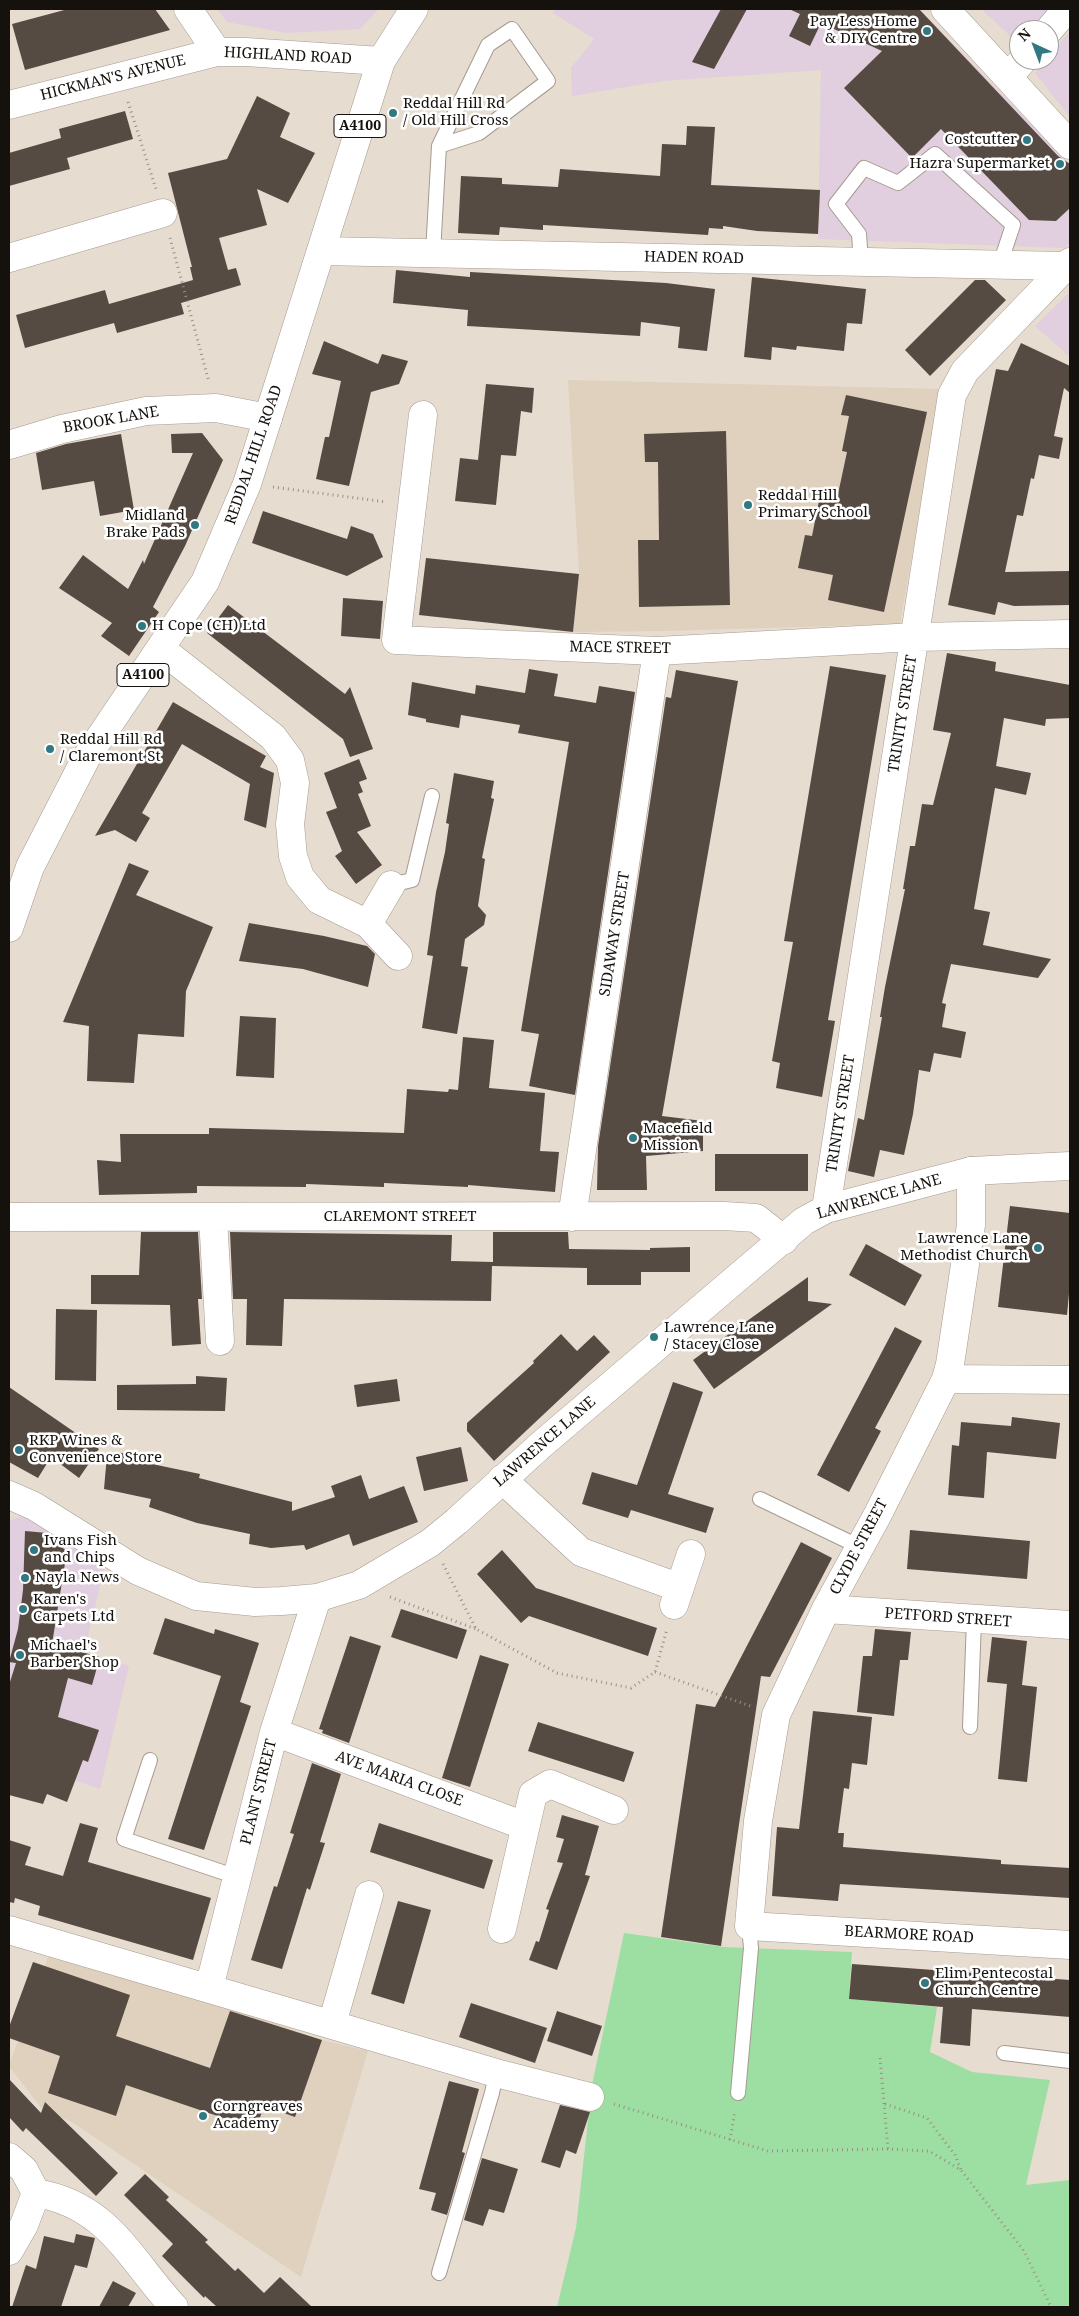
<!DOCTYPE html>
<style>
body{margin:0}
#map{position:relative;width:1079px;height:2316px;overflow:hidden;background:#e7dcd0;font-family:"Noto Serif",serif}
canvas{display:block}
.frame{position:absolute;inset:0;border:10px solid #15110d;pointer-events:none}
.north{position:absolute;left:1009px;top:20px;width:50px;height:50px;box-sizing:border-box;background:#fff;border:1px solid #a1a09e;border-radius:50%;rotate:317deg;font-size:14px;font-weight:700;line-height:20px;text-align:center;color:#15110d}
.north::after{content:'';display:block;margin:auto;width:18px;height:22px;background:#317883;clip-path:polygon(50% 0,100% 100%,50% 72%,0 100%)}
</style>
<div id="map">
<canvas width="1079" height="2316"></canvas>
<div class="frame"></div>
<div class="north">N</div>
</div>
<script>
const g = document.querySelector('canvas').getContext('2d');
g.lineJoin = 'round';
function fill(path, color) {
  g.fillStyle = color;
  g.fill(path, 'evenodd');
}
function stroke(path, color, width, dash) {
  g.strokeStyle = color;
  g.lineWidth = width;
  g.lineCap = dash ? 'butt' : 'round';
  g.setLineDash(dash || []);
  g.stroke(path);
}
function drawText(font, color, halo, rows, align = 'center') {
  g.font = font + ' "Noto Serif",serif';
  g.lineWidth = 5;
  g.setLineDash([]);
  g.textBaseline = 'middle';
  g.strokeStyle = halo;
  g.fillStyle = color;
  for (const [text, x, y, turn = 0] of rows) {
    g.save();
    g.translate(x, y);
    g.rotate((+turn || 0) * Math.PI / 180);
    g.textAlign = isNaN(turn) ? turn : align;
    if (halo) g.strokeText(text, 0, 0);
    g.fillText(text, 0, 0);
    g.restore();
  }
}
fill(new Path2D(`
 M217,9H379L360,29L287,33L227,22Z
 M555,9H919L1070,164V244L1065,248L818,239L821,70L663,81L572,96L571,68L594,39L553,13Z
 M981,9H1050L1033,30H1019V44Z
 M1070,31V117L1035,73L1046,60H1049V56Z
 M1070,292V357L1035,326Z
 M25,1515L57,1533L104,1569L84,1653L129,1666L100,1789L9,1758V1521Z`), '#e1cede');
fill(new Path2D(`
 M568,380L941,389L900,624L663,631L573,632L579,574Z
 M48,1957L231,2008L322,2040L368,2051L301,2277L72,2122L42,2109L9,2066Z`), '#e0d0be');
fill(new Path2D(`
 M624,1933L724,1947L852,1952L849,1999L937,2007L930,2052L972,2072L1050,2080L1026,2185L1070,2180V2307H557L576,2228L592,2085Z`), '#9ddea2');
fill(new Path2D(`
 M68,9H155L170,30L25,70L12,24Z
 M721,9H747L714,69L692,62Z
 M789,9H919L1058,156L1070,164V208L1056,221L1029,220L941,129L912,158L844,88L882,51L821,23L810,46L789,36L800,14Z
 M257,96L290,113L280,137L315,153L288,203L257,189L267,225L219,238L228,270L236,268L241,285L181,303L184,314L117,333L114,323L25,348L16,315L105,290L109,304L193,280L190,267H192L168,173L227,159Z
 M125,111L133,139L67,158L70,169L9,186V153L61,138L59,129Z
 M687,126L715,127L711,185L820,190L818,234L757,231L723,226V229L709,228L708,235L543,225V230L500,227L499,235L458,233L461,176L502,178V184L558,187L560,169L660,176L662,144L686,145Z
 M396,270L470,277V272L666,283L715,289L707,351L678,348L680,327L641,322L640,336L467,326L468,310L393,303Z
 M752,277L866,289L862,324L847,323L844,351L797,346L796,350L772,347L771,360L744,357Z
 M975,280H985L1006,300L930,376L905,350Z
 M324,341L378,364L382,354L408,361L399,384L371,392L349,486L316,479L325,437H329L341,381L312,374Z
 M1021,343L1070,366V393L1064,388L1054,436L1063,438L1059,459L1039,455L1034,479L1031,478L1023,516L1017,515L1005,572L1070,571V605L1014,606L998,602L995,615L948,605L996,369L1008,371Z
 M486,384L534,388L532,413L521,411L516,456L501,455L496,505L455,501L460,458L478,460Z
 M846,395L927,412L884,612L828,600L833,575L798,568L805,535L812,536L821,491L838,494L847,452L842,451L849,416L841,415Z
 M726,431L730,605L639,607L638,540H659L658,462H645L644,434Z
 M202,433L223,460L185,546L153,607L159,612L129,656L101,636L112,623L59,588L83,555L128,589L143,560L144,564L193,453H172L171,434Z
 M121,434L134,510L100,516L94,481L42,490L36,453L66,444Z
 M263,511L347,539L351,526L373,534L383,557L347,576L252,543Z
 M426,558L579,574L573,632L419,615Z
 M343,598L383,601L380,639L341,636Z
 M228,605L345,694L350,687L373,749L350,757L343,739L207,633Z
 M947,653L996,662L995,671L1070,685V718L1046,719L1045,726L1004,718L996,766L1031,773L1026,795L995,788L974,909L990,912L983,945L1051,959L1038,978L951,964L942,1003L946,1004L942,1027L966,1032L961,1058L934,1053L930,1072L919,1070L913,1114L904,1155L880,1150L874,1177L848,1171L858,1118L864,1120L882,1017H880L885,987L905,889H903L910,846H915L922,804L933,805L951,733L933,730Z
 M830,666L886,675L828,1020L835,1021L822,1097L776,1088L780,1063L772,1061L793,942L784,941Z
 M529,669L558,674L554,696L596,703L599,686L635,692L575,1095L529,1086L539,1034L521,1031L569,742L518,733L520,725L461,715L459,728L426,722V719L408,715L412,682L475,694L476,685L525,693Z
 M676,670L738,681L662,1116L703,1121V1151L646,1156L647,1190H597L598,1146L666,697L671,698Z
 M173,702L266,756L260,767L274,773L266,828L244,820L250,784L182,744L142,813L150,818L136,842L115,830L95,836Z
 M359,759L367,779L359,782L363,792L358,794L371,826L357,832L382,865L356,884L335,856L342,851L326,812L337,808L324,773Z
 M454,773L494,781L491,798L494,799L482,858L485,859L478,906L486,915L484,925L465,939L461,966L468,967L457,1034L422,1028L433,956L427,955L436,892L445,852L449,824L446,823Z
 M129,863L149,871L136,895L213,927L186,991L184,1037L138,1034L134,1083L87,1081L89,1026L63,1022Z
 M249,923L324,936L367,946L375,954L368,987L303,969L239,961Z
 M240,1016L276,1018L274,1078L236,1076Z
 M463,1037L494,1040L489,1088L545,1093L540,1151L559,1152L555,1192L468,1185V1187L384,1183V1187L306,1184V1187L197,1186V1193L99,1195L97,1160L121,1162L120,1134H209V1128L404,1133L407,1089L448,1092L449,1089L458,1090Z
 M715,1154H808V1191H715Z
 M1010,1206L1070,1213V1283L1067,1315L998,1307Z
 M141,1232H198L202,1299H198L201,1344L172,1346L170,1305L91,1304V1275H139Z
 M230,1232L452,1235L451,1261L493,1262V1232H568L569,1249L650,1250V1248L690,1247V1272H641V1285H587V1268L492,1266L491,1301L284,1299L282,1346L246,1345L247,1299H233Z
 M866,1244L922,1275L905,1306L849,1275Z
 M808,1277V1301L832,1304L714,1389L693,1360Z
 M56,1309L97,1310L96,1381L55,1380Z
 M895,1327L922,1341L875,1428L881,1431L849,1492L817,1475Z
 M561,1334L577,1351L594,1335L610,1352L494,1461L467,1431V1423L534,1363L533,1361Z
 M196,1376L227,1378L225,1411L117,1410V1385L196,1384Z
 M397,1379L400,1401L357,1407L354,1385Z
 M673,1382L703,1392L668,1494L714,1508L706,1533L631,1510L628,1518L582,1504L592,1472L637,1485Z
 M9,1387L99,1449L79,1478L51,1457L38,1478L9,1462Z
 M1012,1417L1060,1423L1056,1459L987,1452L984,1498L948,1495L952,1445L959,1446L961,1422L1011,1426Z
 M461,1447L468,1481L424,1491L416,1457Z
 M117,1452L153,1460L152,1464L200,1474L199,1478L292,1502V1511L335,1497L331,1486L361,1475L369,1499L404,1486L418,1522L353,1546L349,1534L306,1550L304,1545L271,1548L249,1544L250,1534L197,1523L149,1507L151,1499L104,1489L107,1455L117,1462Z
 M910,1530L1030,1541L1027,1579L907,1569Z
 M25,1531L47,1533L57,1539V1544L67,1551L52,1644L100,1657L92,1685L68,1678L58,1717L99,1730L88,1762L83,1760L67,1802L47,1794L43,1804L9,1795V1685L16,1663L9,1662L18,1629L23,1590Z
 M801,1542L832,1558L770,1677L761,1676L721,1946L661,1937L696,1704L715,1707Z
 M502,1550L536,1588L657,1628L648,1656L529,1616L521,1623L477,1574Z
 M401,1609L467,1630L457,1659L391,1637Z
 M165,1618L214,1634L215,1629L259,1643L240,1702L251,1706L204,1850L168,1839L221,1676L153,1654Z
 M875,1629L911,1632L908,1660H900L894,1716L857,1712L863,1656H872Z
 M350,1636L381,1646L349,1743L322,1733L323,1730L319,1729Z
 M992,1637L1027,1641L1022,1685L1037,1687L1027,1782L998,1779L1007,1684L987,1682Z
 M480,1655L509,1664L470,1787L442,1778Z
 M813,1711L872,1717L867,1765L852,1763L849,1789L844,1788L838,1833H844L843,1847L1001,1860V1864L1070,1868V1898L840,1884L838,1901L772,1896L777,1827L799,1829Z
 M538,1722L634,1752L624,1782L528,1751Z
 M312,1763L341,1774L320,1842L325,1843L310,1890L307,1888L282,1969L251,1960L274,1886L277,1887L294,1834L290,1833Z
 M562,1815L599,1826L585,1875L590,1876L557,1970L529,1960L536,1941L539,1942L549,1910L546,1909L563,1863L557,1862L564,1839L556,1837Z
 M80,1823L98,1828L88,1862L211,1898L193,1960L38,1915L40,1906L15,1898L14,1903L9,1902V1840L31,1847L25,1865L63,1876Z
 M379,1823L493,1860L484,1889L370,1852Z
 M398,1901L431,1910L404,2004L371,1994Z
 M33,1962L130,1995L116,2036L210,2068L230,2011L322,2040L295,2117L264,2106L256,2129L126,2085L116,2116L48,2093L60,2056L9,2038V2027Z
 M852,1964L1070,1980V2017L972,2009L970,2046L940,2043L943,2007L849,1999Z
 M471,2003L547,2028L535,2063L459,2037Z
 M557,2011L602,2026L592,2056L547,2041Z
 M9,2079L41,2113L45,2102L118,2173L96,2196L26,2128L23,2132L9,2117Z
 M449,2081L479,2089L462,2152L465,2153L447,2215L431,2210L436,2193L419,2189Z
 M560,2105L590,2112L576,2154L566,2150L560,2168L541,2162Z
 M482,2158L518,2169L504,2213L489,2209L483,2226L464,2220Z
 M145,2174L169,2197L166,2200L208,2240L205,2242L235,2271L238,2268L264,2293L280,2277L312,2307H217L205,2296L204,2298L162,2256L173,2244L124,2195Z
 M76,2234L95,2238L87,2268L75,2265L61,2307H12L26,2265L36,2269L44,2236L74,2243Z
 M113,2281L136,2293L128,2307H99Z`), '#564b42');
const lane = new Path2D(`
 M433,253L439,146L488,45L512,29L548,81L479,133L439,146
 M861,262L859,234L836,204L864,168L898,183L935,154L1013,225L1000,264
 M391,885L412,880L432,796
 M760,1499L860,1547
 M970,1727L974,1620
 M150,1760L124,1839L237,1877
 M1004,2053L1070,2061
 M738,2093L751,1948L749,1926
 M439,2273L492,2093L496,2073`);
const street = new Path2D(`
 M188,9L217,52H246L381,61
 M1049,30L1067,9
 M1009,76L1023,60
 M9,105L217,52
 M321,251L1066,266
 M9,258L163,213
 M423,415L396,640L657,651L915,637L1070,634
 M161,649L273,737L290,760L295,783L290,824L293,856L300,877L319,900L368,924
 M391,885L368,924L398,956
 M971,1171V1225L950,1364L946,1379L878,1514L826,1609L776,1715L758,1821L749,1926L1070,1945
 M826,1209L952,395L965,371L1070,262
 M9,1217L724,1216L756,1218L784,1240
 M213,1217L220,1341
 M572,1217L657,651
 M946,1379L1070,1380
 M502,1479L581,1552L680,1588
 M674,1605L691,1554
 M826,1609L1070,1625
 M274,1732L525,1826
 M502,1929L533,1794L550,1784L614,1810
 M9,1930L496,2073L590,2097
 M209,1988L274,1732L317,1598
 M332,2024L369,1895
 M9,2157L24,2170L36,2193C108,2205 129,2258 174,2307
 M9,2251L24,2225L36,2193`);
const secondary = new Path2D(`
 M945,9L1070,145
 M9,445L62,429L146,411L216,408L268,418
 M9,1495L34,1506L138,1571L196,1596L255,1602L282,1601L317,1598L359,1585L430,1543L457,1521L542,1444L804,1221L826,1209L971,1171L1070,1166`);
const primary = new Path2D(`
 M9,928L30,867L86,758L205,582L247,484L381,61L414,9`);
stroke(lane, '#a59b8f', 16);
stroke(street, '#a59b8f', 29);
stroke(secondary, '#a59b8f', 29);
stroke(primary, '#a59b8f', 29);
stroke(new Path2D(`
 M128,102L156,189
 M170,238L209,382
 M273,487L386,502
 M443,1564L476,1629L557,1673L631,1688L655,1672L667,1629
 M390,1597L476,1629
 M655,1672L753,1707
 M880,2058L888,2149
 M614,2104L768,2151L888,2149L929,2151L961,2170L1024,2251L1051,2307
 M885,2104L927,2118L955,2155L961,2170
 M730,2140L735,2111`), '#989087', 3, [1, 4]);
stroke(lane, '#fff', 14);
stroke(street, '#fff', 28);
stroke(secondary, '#fff', 28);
stroke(primary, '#fff', 28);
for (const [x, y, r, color] of [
 [927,31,5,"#317883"],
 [393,113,5,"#317883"],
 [1027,140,5,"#317883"],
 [1060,164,5,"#317883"],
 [748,505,5,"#317883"],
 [195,525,5,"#317883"],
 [142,626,5,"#317883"],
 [50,749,5,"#317883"],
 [633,1138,5,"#317883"],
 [1038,1248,5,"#317883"],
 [654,1337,5,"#317883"],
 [19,1450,5,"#317883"],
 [34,1550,5,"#317883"],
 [25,1578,5,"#317883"],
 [23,1609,5,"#317883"],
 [20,1655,5,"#317883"],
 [925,1983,5,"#317883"],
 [203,2116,5,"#317883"]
]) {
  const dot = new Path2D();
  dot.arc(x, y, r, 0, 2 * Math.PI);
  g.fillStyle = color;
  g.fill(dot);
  stroke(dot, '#fff', 2);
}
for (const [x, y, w] of [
 [360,126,52],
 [143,675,52]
]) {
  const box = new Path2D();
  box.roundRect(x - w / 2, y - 11.5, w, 23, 4);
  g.fillStyle = '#fff';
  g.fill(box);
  stroke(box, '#15110d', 1);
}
drawText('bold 14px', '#15110d', null, [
 ["A4100",360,126],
 ["A4100",143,675]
]);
drawText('15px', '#15110d', '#fff', [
 ["Pay Less Home",917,22,"right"],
 ["& DIY Centre",917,39,"right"],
 ["Reddal Hill Rd",403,104],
 ["/ Old Hill Cross",403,121],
 ["Costcutter",1017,140,"right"],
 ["Hazra Supermarket",1050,164,"right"],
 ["Reddal Hill",758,496],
 ["Primary School",758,513],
 ["Midland",185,516,"right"],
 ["Brake Pads",185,533,"right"],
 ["H Cope (CH) Ltd",152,626],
 ["Reddal Hill Rd",60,740],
 ["/ Claremont St",60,757],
 ["Macefield",643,1129],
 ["Mission",643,1146],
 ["Lawrence Lane",1028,1239,"right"],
 ["Methodist Church",1028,1256,"right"],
 ["Lawrence Lane",664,1328],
 ["/ Stacey Close",664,1345],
 ["RKP Wines &",29,1441],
 ["Convenience Store",29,1458],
 ["Ivans Fish",44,1541],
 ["and Chips",44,1558],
 ["Nayla News",35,1578],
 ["Karen's",33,1600],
 ["Carpets Ltd",33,1617],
 ["Michael's",30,1646],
 ["Barber Shop",30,1663],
 ["Elim Pentecostal",935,1974],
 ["Church Centre",935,1991],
 ["Corngreaves",213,2107],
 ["Academy",213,2124]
], 'left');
drawText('15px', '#15110d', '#fff', [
 ["HIGHLAND ROAD",288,56,3],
 ["HICKMAN'S AVENUE",113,78,-14],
 ["HADEN ROAD",694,258,1],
 ["BROOK LANE",111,420,-10],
 ["REDDAL HILL ROAD",254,455,-71],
 ["MACE STREET",620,648,1],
 ["TRINITY STREET",903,714,-81],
 ["SIDAWAY STREET",615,934,-81],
 ["TRINITY STREET",841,1114,-81],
 ["LAWRENCE LANE",879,1197,-16],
 ["CLAREMONT STREET",400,1217],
 ["LAWRENCE LANE",545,1442,-41],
 ["CLYDE STREET",859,1547,-62],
 ["PETFORD STREET",948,1618,4],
 ["AVE MARIA CLOSE",399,1779,20],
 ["PLANT STREET",259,1792,-76],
 ["BEARMORE ROAD",909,1935,3]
]);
</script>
